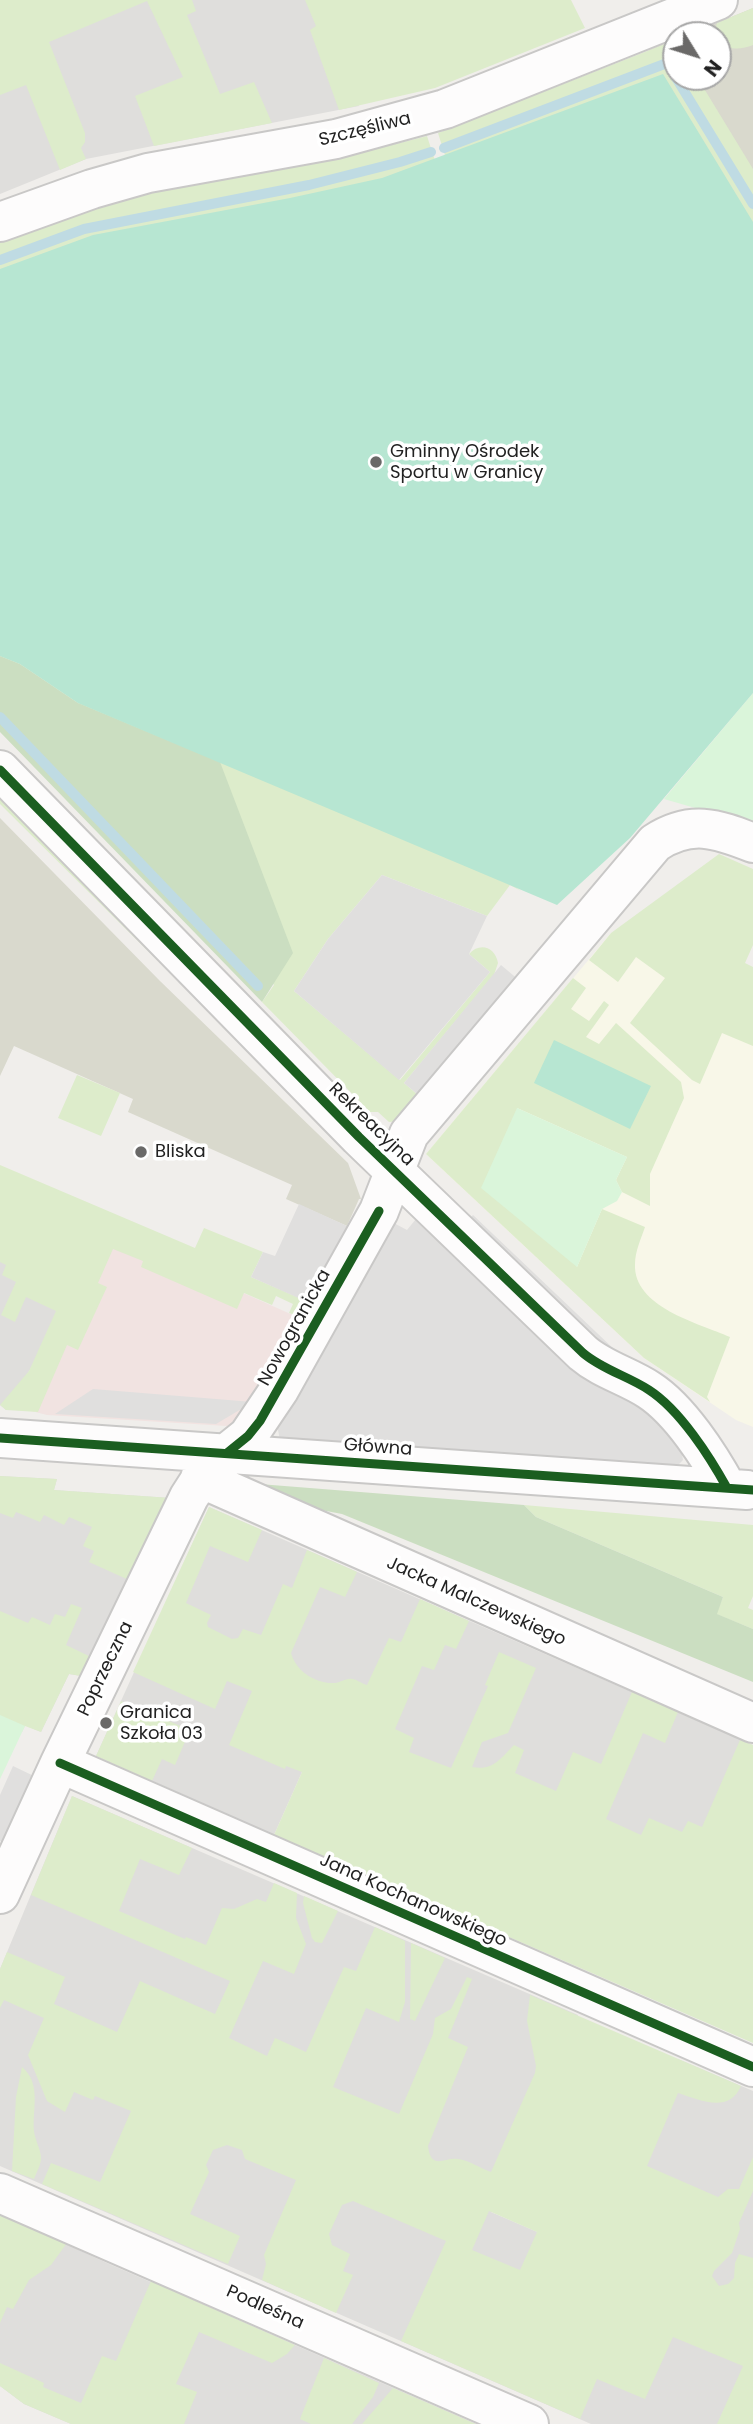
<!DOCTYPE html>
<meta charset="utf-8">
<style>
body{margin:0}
#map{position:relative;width:753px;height:2424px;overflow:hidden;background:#f0eeeb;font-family:Poppins,sans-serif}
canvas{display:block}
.north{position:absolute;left:662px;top:21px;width:70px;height:70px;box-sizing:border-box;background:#fff;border:2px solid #a7a7a7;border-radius:50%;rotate:128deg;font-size:19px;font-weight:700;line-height:28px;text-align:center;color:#222}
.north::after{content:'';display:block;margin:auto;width:24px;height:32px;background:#6a6968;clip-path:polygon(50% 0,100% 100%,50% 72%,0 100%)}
</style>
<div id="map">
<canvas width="753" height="2424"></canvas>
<div class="north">N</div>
</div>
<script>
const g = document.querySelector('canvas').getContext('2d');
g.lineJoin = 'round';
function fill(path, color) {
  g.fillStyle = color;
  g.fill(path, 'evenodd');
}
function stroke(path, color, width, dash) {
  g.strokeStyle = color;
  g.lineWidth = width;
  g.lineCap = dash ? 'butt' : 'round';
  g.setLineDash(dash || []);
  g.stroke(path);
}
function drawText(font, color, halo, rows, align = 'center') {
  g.font = font + ' Poppins,sans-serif';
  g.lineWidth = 7;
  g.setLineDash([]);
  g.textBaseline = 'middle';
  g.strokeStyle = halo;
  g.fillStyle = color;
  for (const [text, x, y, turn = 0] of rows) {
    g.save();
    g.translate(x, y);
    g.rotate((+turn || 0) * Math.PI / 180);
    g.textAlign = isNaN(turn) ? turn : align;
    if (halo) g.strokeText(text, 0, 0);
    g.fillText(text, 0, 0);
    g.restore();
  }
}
fill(new Path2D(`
 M0,0H315L359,106L86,159L0,194Z
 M0,1186L111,1234L6,1410L0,1405Z
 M0,1476L57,1479L54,1490L171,1498L81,1676L69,1674L41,1732L0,1715Z
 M209,1507L753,1745V1937L302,1772L274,1835L96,1756Z
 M72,1796L578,2015L491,2212L591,2255L678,2059L753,2091V2424H591L0,2166V1969Z
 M0,2214L107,2263L476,2424H71L24,2404L0,2386Z`), '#dfdedc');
fill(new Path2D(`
 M111,1234L304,1320L243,1427L47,1415L31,1411Z`), '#f1e3e1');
fill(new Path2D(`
 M611,933L753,993V1427L736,1420L644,1358L426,1154Z`), '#f8f7e8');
fill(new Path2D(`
 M753,8V222L649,50L676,39V77H718V35H687Z
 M0,818L160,981L348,1163L361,1199H359L347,1226L286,1199L292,1185L128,1112L133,1099L14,1046L0,1076Z`), '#d9d9cd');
fill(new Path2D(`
 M0,0H192L196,11L187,15L220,94L254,82L272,123L154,146L135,96L183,77L147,1L49,42L85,133V142L81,148L86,159L60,170L26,85L0,95Z
 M305,0H571L585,28L435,88L339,110L310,30L316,26Z
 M753,8V45C741,50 729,50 718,43V35H714L717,23Z
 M665,44L676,49V77H697L753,169V276L453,181L438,133Z
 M427,136L440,176L0,299V242C38,227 76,212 115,202C218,176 324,164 427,136Z
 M0,407L511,884L521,891L510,885L487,916L382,875L328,939L294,991L400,1080L490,972L469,954C480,942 495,947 498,963L494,975L404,1083L423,1099L404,1121L389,1122L378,1112H370L262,1002L274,985L78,703L20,664L0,656Z
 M0,791L160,955V963L0,804Z
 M719,854L753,869V945L745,963L753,967V1046L722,1033L700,1084L692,1080L630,1023L665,978L636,957L618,982L589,960L611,933Z
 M573,978L586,988L571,1009L589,1021L604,1001L609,1005L586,1037L599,1044L616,1023L681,1082L684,1098L650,1174V1206L622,1192L616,1180L627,1157L517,1108L577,1267L602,1209L645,1227C641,1239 635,1251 635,1264C633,1307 698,1323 730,1337L707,1397L710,1402L644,1358L426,1154Z
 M77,1075L120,1093L101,1136L58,1118Z
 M0,1165L195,1248L204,1228L263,1252L251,1277L302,1299L295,1315L289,1313L293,1304L276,1296L272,1305L244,1293L237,1309L141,1267L143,1261L113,1249L98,1283L107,1287L78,1350L67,1345L38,1412L6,1410L0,1405L29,1371L56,1311L26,1297L15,1322L1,1315L16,1282L2,1275L6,1265L0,1262Z
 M0,1476L57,1479L54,1490L171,1498L131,1581L89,1562L94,1551L83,1546L92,1527L69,1517L64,1525L44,1515L40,1522L16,1512L13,1518L0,1513Z
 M524,1505L753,1525V1596L748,1608L753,1610V1629L716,1614L723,1597L536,1517Z
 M209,1507L262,1530L248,1562L210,1546L186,1603L211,1615L207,1623L208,1627L232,1639L238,1638L243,1629L261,1635L283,1584L292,1588L307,1550L357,1572L345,1597L320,1587L291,1653C296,1671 315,1684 335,1683C340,1683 346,1678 352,1679C356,1679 363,1684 367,1685L389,1638L401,1642L420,1599L469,1621L456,1649L445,1645L434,1670L422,1666L395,1729L414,1738L409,1752L451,1768L488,1686L485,1685L499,1652L536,1668L508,1733L482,1742L472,1767C493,1771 500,1759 514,1745L524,1750L515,1773L556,1791L573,1752L601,1764L632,1692L678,1712L665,1743L643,1733L606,1819L641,1835L649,1818L682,1832L688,1821L702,1827L740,1740L753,1745V2043L274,1835L302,1772L286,1766L285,1769L229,1745L252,1691L227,1681L215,1709L133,1672Z
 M71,1604L82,1608L66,1645L91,1657L81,1676L69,1674L41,1732L25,1726L22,1732L0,1726V1611L28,1623L32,1617L50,1625L55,1614L65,1617Z
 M121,1701L190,1730L175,1765L162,1759L152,1781L96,1756Z
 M72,1796L192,1848L179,1875L140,1859L119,1911L185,1939L186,1937L206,1945L222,1908L234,1909L257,1899L266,1902L274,1883L297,1893L296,1918L306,1944L294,1974L263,1961L229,2038L267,2056L275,2038L306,2052L344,1967L356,1971L375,1927L405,1941V2002L399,2022L366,2008L333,2087L399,2114L433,2034L435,2018L451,2009L467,1977L472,1979L448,2038L468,2047L428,2146C431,2171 444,2157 458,2159C469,2160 481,2169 491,2172L535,2073L536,2066L527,2021L530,1995L741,2086C729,2114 700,2100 678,2093L647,2166L718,2197L728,2189H739L753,2157V2191L739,2223L740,2229L732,2253L714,2271L712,2276L719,2286L728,2284L734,2278L735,2263L739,2254L753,2258V2424H717L743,2366L673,2337L645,2399L597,2379L580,2419L401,2341L446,2241L353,2201L342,2205L329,2234L332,2245L350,2254L343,2271L353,2275L336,2313L262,2280L266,2264L264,2255L296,2180L245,2159L242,2150L227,2145L213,2150L206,2165L209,2172L190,2214L240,2236L228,2264L42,2184L51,2163L100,2182L131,2111L95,2096L93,2100L74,2092L65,2112L47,2101L28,2055L44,2018L4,2000L0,2008V1969L7,1952L65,1977L54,2004L117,2032L140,1981L215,2014L230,1981L31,1895ZM489,2211L537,2232L520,2270L472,2250Z
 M304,1896L338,1911L322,1943L315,1942L312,1938L303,1903Z
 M411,1943L445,1958L415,2021L410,2019Z
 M22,2067C42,2084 32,2109 34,2131C35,2140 41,2150 41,2158C41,2165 36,2173 34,2179L12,2171L16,2097Z
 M0,2214L67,2243L51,2265L29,2280L13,2309L7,2307L0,2323Z
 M151,2281L295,2345L287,2354L272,2363L199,2332L176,2384L197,2392L184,2424H71L24,2404L0,2386V2363L44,2383L43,2387L81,2403L102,2356L116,2361Z
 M324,2358L379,2383L373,2397L352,2424H311L300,2419Z
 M393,2388L476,2424H362Z`), '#ddeccb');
fill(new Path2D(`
 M0,656L20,664L78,703L220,762L293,953L262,1002L0,732Z
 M234,1482L524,1505L536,1517L723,1597L717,1614L753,1629V1682L342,1514L316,1509Z`), '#cbdec1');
fill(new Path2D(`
 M753,693V828L730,818L664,799Z
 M517,1108L627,1157L616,1180L622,1192L617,1201L602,1209L577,1267L481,1188Z
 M0,1715L25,1726L0,1779Z`), '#daf5da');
fill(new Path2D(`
 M663,74L753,222V693L630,838L557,905L78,703L20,664L0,656V269L93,235L290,198L382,178Z
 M554,1040L651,1086L630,1129L534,1083Z`), '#b7e6d2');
fill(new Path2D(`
 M382,875L487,916L469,954L490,972L399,1080L294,991L328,939Z
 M501,965L520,981L423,1099L404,1083Z
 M299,1204L347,1226L312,1304L251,1277L263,1252L275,1256Z
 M420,1214L626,1389L680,1444L683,1460L678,1465L665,1467L280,1440L277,1425L390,1221L407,1230Z
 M473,1215L617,1352L619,1359L463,1226Z
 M93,1389L253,1402L216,1424L55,1414Z
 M13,1766L38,1778L6,1844L0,1841V1795Z`), '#e0dfde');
stroke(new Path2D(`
 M444,148L667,63L753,204
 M0,260L84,229L309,185L400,162L431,152
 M0,717L258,986`), '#bfdbe3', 10);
const street = new Path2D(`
 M0,222L92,189L148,173L336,139L445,109L718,0
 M0,770L359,1137L583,1353C603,1370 628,1376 649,1390C680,1410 710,1457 727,1488
 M0,1438L747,1490
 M200,1478L753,1723
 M60,1763L753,2067
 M0,1894L60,1763L189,1497L207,1469L248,1436L279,1390L379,1211L409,1134L655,843C690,820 716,828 753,843
 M0,2193L529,2424`);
stroke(street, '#c9c8c7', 42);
stroke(street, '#fdfcfc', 38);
stroke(new Path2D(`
 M0,770L359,1137L583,1353C603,1370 628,1376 649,1390C680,1410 710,1457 727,1488
 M0,1438L753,1490
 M227,1453L248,1436L260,1421L379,1211
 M60,1763L753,2067`), '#1b5e20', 9);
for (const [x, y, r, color] of [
 [376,462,7,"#6a6968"],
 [141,1152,7,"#6a6968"],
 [106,1723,7,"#6a6968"]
]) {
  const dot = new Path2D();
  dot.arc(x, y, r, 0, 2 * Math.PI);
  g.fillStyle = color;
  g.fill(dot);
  stroke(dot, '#fff', 2.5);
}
drawText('18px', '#222', '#fff', [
 ["Szczęśliwa",365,130,-14],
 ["Rekreacyjna",371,1125,44],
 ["Nowogranicka",295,1328,-61],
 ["Główna",378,1448,4],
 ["Jacka Malczewskiego",476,1602,24],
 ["Poprzeczna",106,1669,-64],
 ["Jana Kochanowskiego",413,1901,24],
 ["Podleśna",265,2308,24]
]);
drawText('18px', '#222', '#fff', [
 ["Gminny Ośrodek",390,452],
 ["Sportu w Granicy",390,473],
 ["Bliska",155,1152],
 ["Granica",120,1713],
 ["Szkoła 03",120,1734]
], 'left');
</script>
